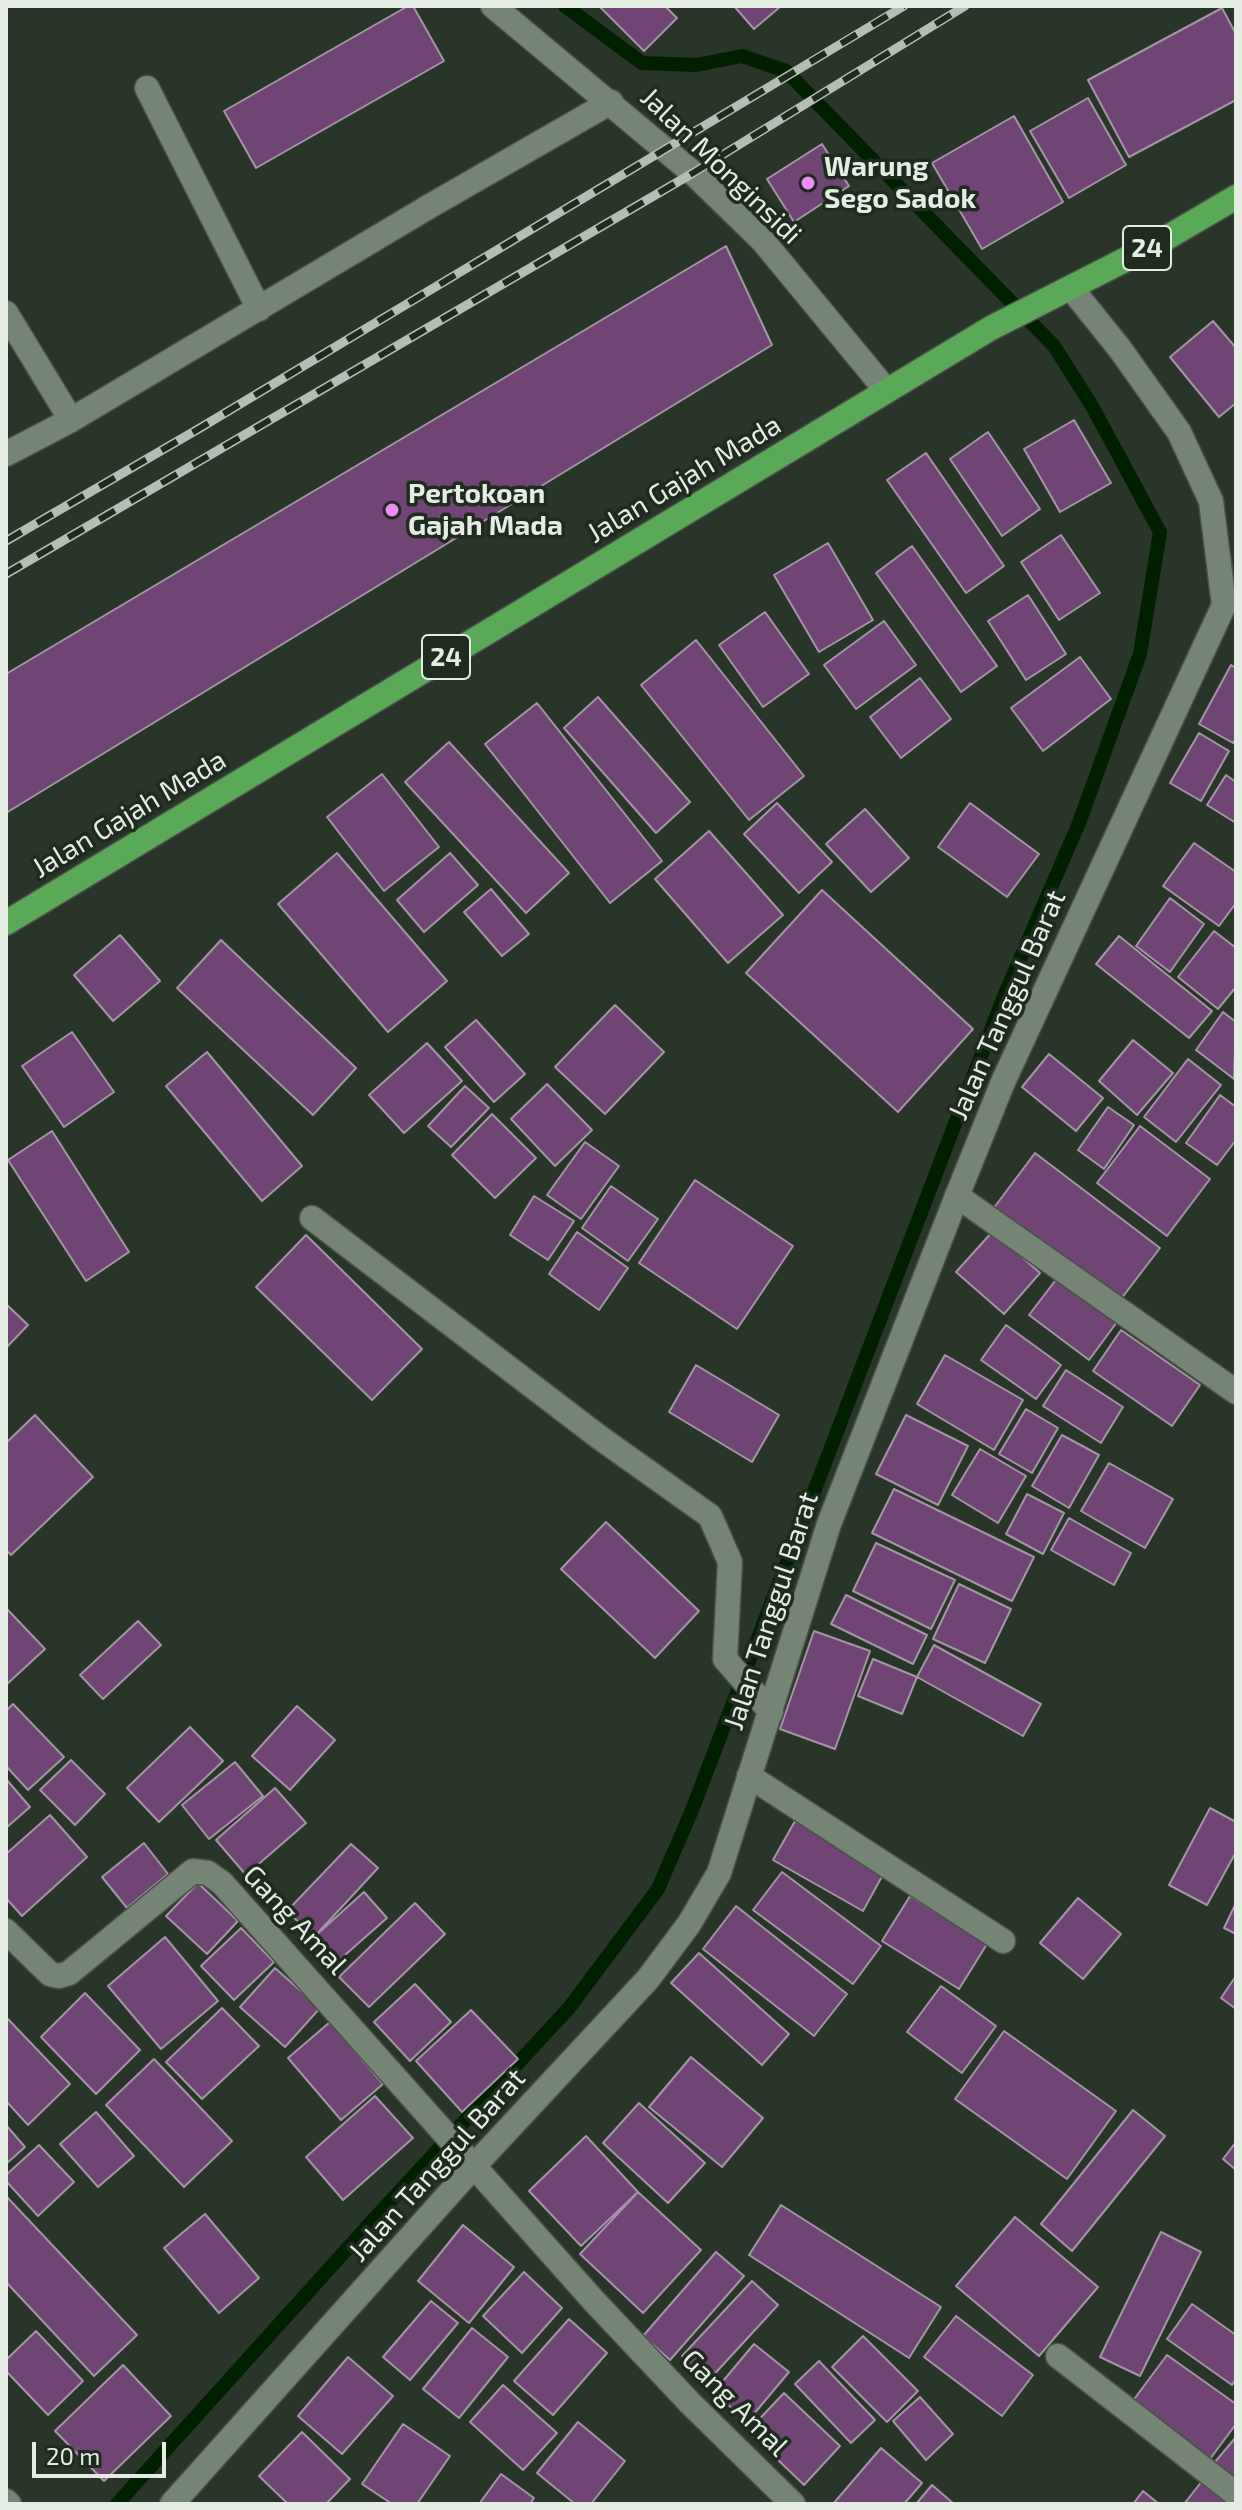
<!DOCTYPE html>
<style>
body{margin:0}
#map{position:relative;width:1242px;height:2510px;overflow:hidden;background:#293528;font-family:"Exo 2",sans-serif}
canvas{display:block}
.frame{position:absolute;inset:0;border:8px solid #e4ece3;pointer-events:none}
.scale{position:absolute;left:32px;top:2442px;width:134px;height:36px;box-sizing:border-box;border:4px solid #e4ece3;border-top:0;padding-left:10px;font-size:24px;line-height:28px;white-space:nowrap;color:#e4ece3;-webkit-text-stroke:6px #1f2b1e;paint-order:stroke}
</style>
<div id="map">
<canvas width="1242" height="2510"></canvas>
<div class="frame"></div>
<div class="scale">20 m</div>
</div>
<script>
const g = document.querySelector('canvas').getContext('2d');
g.lineJoin = 'round';
function stroke(path, color, width, dash) {
  g.strokeStyle = color;
  g.lineWidth = width;
  g.lineCap = dash ? 'butt' : 'round';
  g.setLineDash(dash || []);
  g.stroke(path);
}
function fill(path, color) {
  g.fillStyle = color;
  g.fill(path, 'evenodd');
}
function drawText(font, color, halo, rows, align = 'center') {
  g.font = font + ' "Exo 2",sans-serif';
  g.lineWidth = 7;
  g.setLineDash([]);
  g.textBaseline = 'middle';
  g.strokeStyle = halo;
  g.fillStyle = color;
  for (const [text, x, y, turn = 0] of rows) {
    g.save();
    g.translate(x, y);
    g.rotate((+turn || 0) * Math.PI / 180);
    g.textAlign = isNaN(turn) ? turn : align;
    if (halo) g.strokeText(text, 0, 0);
    g.fillText(text, 0, 0);
    g.restore();
  }
}
stroke(new Path2D(`
 M117,2504L374,2219L569,2008L658,1889L692,1810L1004,996L1079,823L1140,654L1160,532L1092,406L1054,346L786,71L742,56L696,65L642,63L565,6`), '#002000', 14);
const building = new Path2D(`
 M408,6H413L444,61L256,168L224,111Z
 M599,6H665L677,18L644,51Z
 M734,6H781L754,29Z
 M1222,8L1236,34V100L1129,157L1088,80Z
 M1088,98L1126,165L1069,198L1030,131Z
 M1014,116L1063,202L982,249L932,163Z
 M822,144L849,186L794,222L767,179Z
 M726,246L772,345L6,813V674Z
 M1213,321L1236,348V403L1219,417L1170,357Z
 M1074,420L1111,483L1060,512L1024,449Z
 M988,432L1040,509L1002,536L950,459Z
 M926,453L1004,566L966,593L887,480Z
 M1061,535L1100,593L1059,620L1021,562Z
 M828,543L873,620L819,652L774,575Z
 M912,546L997,666L961,692L876,573Z
 M1028,595L1066,654L1026,680L988,621Z
 M765,612L809,674L763,707L719,645Z
 M884,621L916,665L856,709L824,665Z
 M696,640L804,776L749,820L641,685Z
 M1080,657L1111,699L1043,751L1011,708Z
 M1231,665L1236,668V738L1233,743L1199,724Z
 M920,678L951,719L901,758L870,717Z
 M598,697L690,802L656,833L564,728Z
 M537,703L662,861L610,903L485,744Z
 M1199,733L1229,751L1201,801L1170,783Z
 M449,742L569,873L526,913L405,782Z
 M382,774L439,847L384,891L327,817Z
 M1226,775L1236,782V823L1207,805Z
 M777,803L832,862L799,893L744,834Z
 M970,803L1039,854L1007,897L938,847Z
 M865,809L909,858L871,892L826,844Z
 M709,831L783,915L728,963L655,879Z
 M1194,843L1236,872V903L1219,926L1163,886Z
 M337,853L447,981L388,1032L278,904Z
 M450,853L478,885L424,932L397,900Z
 M491,889L529,934L502,956L464,912Z
 M822,890L973,1029L898,1112L746,973Z
 M1170,898L1204,924L1170,972L1136,946Z
 M1214,931L1236,948V987L1218,1009L1178,977Z
 M120,935L160,981L113,1021L74,975Z
 M1119,936L1212,1011L1189,1038L1096,964Z
 M221,940L356,1068L313,1115L177,988Z
 M615,1005L664,1052L605,1114L555,1067Z
 M1223,1012L1236,1022L1234,1079L1196,1050Z
 M476,1020L525,1074L494,1102L445,1047Z
 M72,1032L114,1092L64,1127L22,1066Z
 M1133,1040L1173,1073L1137,1115L1099,1081Z
 M427,1043L462,1081L404,1133L369,1095Z
 M207,1052L302,1166L262,1201L166,1086Z
 M1049,1054L1103,1098L1076,1131L1022,1087Z
 M1188,1059L1221,1085L1176,1142L1144,1117Z
 M547,1084L592,1130L555,1166L511,1119Z
 M465,1086L489,1108L451,1147L428,1126Z
 M1220,1095L1236,1107V1140L1217,1165L1186,1143Z
 M1108,1107L1134,1125L1104,1169L1078,1150Z
 M492,1114L536,1158L495,1198L452,1155Z
 M1140,1126L1210,1179L1167,1236L1097,1183Z
 M52,1131L129,1252L86,1281L8,1160Z
 M585,1142L619,1166L581,1219L547,1195Z
 M1035,1153L1160,1248L1118,1303L993,1209Z
 M695,1180L793,1246L737,1329L639,1263Z
 M611,1186L658,1219L628,1261L582,1228Z
 M534,1196L574,1221L548,1260L510,1235Z
 M993,1231L1040,1273L1004,1314L956,1272Z
 M577,1232L628,1268L599,1310L549,1274Z
 M306,1235L422,1349L372,1400L256,1287Z
 M1058,1277L1117,1322L1089,1360L1029,1315Z
 M6,1304L28,1325L6,1348Z
 M1006,1325L1061,1365L1036,1399L981,1360Z
 M1121,1330L1200,1385L1172,1426L1093,1371Z
 M945,1355L1023,1400L994,1450L917,1404Z
 M696,1365L779,1415L752,1462L669,1412Z
 M1066,1370L1123,1407L1101,1443L1043,1406Z
 M1026,1409L1058,1428L1032,1473L999,1454Z
 M35,1415L93,1477L11,1555L6,1550V1443Z
 M906,1415L968,1446L938,1505L876,1474Z
 M1062,1435L1099,1455L1069,1508L1032,1486Z
 M980,1449L1026,1476L998,1523L952,1495Z
 M1109,1463L1173,1499L1145,1548L1081,1511Z
 M894,1489L1034,1557L1012,1601L872,1533Z
 M1027,1494L1064,1513L1043,1554L1006,1534Z
 M1069,1518L1131,1553L1114,1585L1051,1550Z
 M606,1522L699,1611L655,1658L561,1569Z
 M876,1543L955,1580L931,1629L853,1591Z
 M959,1584L1011,1609L985,1663L933,1639Z
 M846,1595L927,1635L913,1664L831,1624Z
 M6,1608L45,1649L6,1685Z
 M138,1621L161,1645L103,1699L80,1675Z
 M814,1631L870,1651L835,1749L780,1729Z
 M934,1645L1041,1704L1023,1736L917,1677Z
 M873,1659L917,1677L902,1714L858,1696Z
 M13,1704L64,1757L28,1790L6,1766V1711Z
 M297,1706L335,1740L290,1790L252,1756Z
 M190,1727L223,1761L159,1822L127,1788Z
 M71,1760L105,1794L75,1825L40,1790Z
 M235,1762L263,1796L209,1839L182,1805Z
 M6,1779L30,1807L6,1828Z
 M275,1788L306,1823L246,1875L216,1840Z
 M1210,1808L1236,1822V1852L1207,1905L1169,1885Z
 M50,1815L87,1857L22,1916L6,1898V1854Z
 M795,1821L885,1871L863,1911L773,1860Z
 M144,1843L168,1874L127,1908L102,1877Z
 M351,1844L378,1868L314,1937L287,1911Z
 M782,1872L881,1946L853,1984L753,1910Z
 M198,1883L238,1921L207,1954L166,1916Z
 M364,1892L387,1918L337,1962L314,1937Z
 M910,1896L987,1944L959,1989L882,1941Z
 M1078,1898L1121,1934L1083,1979L1040,1943Z
 M415,1903L445,1934L369,2007L339,1977Z
 M1236,1903V1934L1224,1928Z
 M736,1906L847,1994L814,2036L703,1949Z
 M241,1928L274,1962L234,2000L201,1966Z
 M165,1937L218,2001L161,2049L108,1986Z
 M699,1953L789,2034L762,2065L671,1983Z
 M275,1968L320,2008L285,2047L240,2007Z
 M1236,1976V2009L1221,1998Z
 M415,1984L451,2022L410,2061L374,2022Z
 M941,1986L996,2026L962,2073L907,2032Z
 M85,1993L140,2050L96,2094L41,2037Z
 M222,2008L259,2046L202,2099L166,2062Z
 M471,2010L518,2059L462,2112L416,2061Z
 M6,2017L70,2084L28,2125L6,2101Z
 M330,2022L383,2084L341,2120L288,2058Z
 M1004,2031L1116,2111L1067,2179L955,2099Z
 M691,2057L763,2118L722,2167L649,2107Z
 M154,2059L232,2141L184,2187L106,2105Z
 M375,2096L413,2138L343,2200L306,2157Z
 M639,2103L705,2163L668,2203L603,2143Z
 M1133,2110L1165,2136L1072,2251L1041,2224Z
 M96,2112L134,2156L98,2187L60,2144Z
 M6,2125L25,2147L6,2164Z
 M586,2136L638,2192L581,2246L529,2191Z
 M1236,2142V2170L1223,2159Z
 M39,2145L74,2182L38,2216L6,2181V2175Z
 M638,2192L701,2250L643,2313L580,2254Z
 M6,2196L137,2335L94,2376L6,2282Z
 M781,2205L941,2307L909,2358L749,2255Z
 M205,2214L259,2278L219,2313L164,2248Z
 M1015,2217L1098,2287L1039,2356L956,2286Z
 M463,2225L514,2267L469,2323L418,2281Z
 M1161,2232L1201,2252L1140,2376L1100,2357Z
 M716,2252L744,2276L670,2360L643,2336Z
 M524,2272L562,2308L522,2353L483,2316Z
 M752,2281L778,2305L708,2381L682,2356Z
 M431,2301L458,2323L410,2380L383,2357Z
 M1192,2304L1236,2335V2379L1232,2385L1167,2339Z
 M956,2316L1033,2375L1002,2416L924,2357Z
 M569,2319L607,2353L553,2415L514,2381Z
 M472,2328L508,2357L459,2418L423,2389Z
 M36,2331L83,2381L48,2415L6,2371V2360Z
 M863,2336L918,2391L887,2422L832,2367Z
 M754,2344L789,2372L748,2421L713,2393Z
 M1167,2355L1236,2404V2424L1210,2459L1132,2402Z
 M348,2357L393,2396L342,2454L298,2416Z
 M819,2361L875,2420L851,2443L795,2384Z
 M123,2365L171,2416L104,2481L55,2431Z
 M503,2385L557,2433L523,2470L470,2422Z
 M784,2393L840,2446L804,2485L748,2431Z
 M920,2397L953,2434L926,2460L893,2421Z
 M578,2422L625,2461L591,2504H575L537,2473Z
 M403,2424L450,2456L417,2504H392L362,2484Z
 M302,2432L350,2479L326,2504H288L259,2476Z
 M1236,2437V2479L1215,2462Z
 M881,2448L922,2483L904,2504H833Z
 M501,2474L534,2498L530,2504H479Z
 M1206,2476L1236,2504H1184Z
 M932,2485L954,2504H916Z
 M1143,2491L1159,2504H1133Z`);
fill(building, '#704575');
stroke(building, '#a495a6', 2);
const street = new Path2D(`
 M147,88L259,309
 M6,313L71,420
 M6,454L71,420L430,206L611,102
 M957,1196L1236,1392
 M312,1218L599,1437L710,1516L730,1562L725,1659L771,1712
 M749,1776L1003,1941
 M6,1931L50,1974L59,1976L69,1973L193,1871L208,1873L222,1883L593,2300L690,2403L793,2504
 M1058,2356L1236,2494
 M6,2501L9,2504`);
const secondary = new Path2D(`
 M493,6L693,173L763,241L886,390
 M172,2504L474,2166L648,1979L689,1924L719,1873L829,1524L957,1196L1003,1082L1224,605L1211,501L1179,432L1120,349L1071,288`);
const highway = new Path2D(`
 M6,923L991,328L1156,244L1236,197`);
stroke(street, '#485347', 27);
stroke(secondary, '#485347', 27);
stroke(highway, '#485347', 27);
stroke(street, '#758474', 24);
stroke(secondary, '#758474', 24);
stroke(highway, '#59a956', 24);
const rail = new Path2D(`
 M6,541L200,428L904,6
 M6,574L693,173L965,6`);
stroke(rail, '#b5beb4', 9);
stroke(rail, '#1f2b1e', 6, [18]);
for (const [x, y, r, color] of [
 [808,183,8,"#ee8cf8"],
 [392,510,8,"#ee8cf8"]
]) {
  const dot = new Path2D();
  dot.arc(x, y, r, 0, 2 * Math.PI);
  g.fillStyle = color;
  g.fill(dot);
  stroke(dot, '#1f2b1e', 3);
}
for (const [x, y, w] of [
 [1147,248,48],
 [446,657,48]
]) {
  const box = new Path2D();
  box.roundRect(x - w / 2, y - 22, w, 44, 6);
  g.fillStyle = '#1f2b1e';
  g.fill(box);
  stroke(box, '#e4ece3', 2);
}
drawText('bold 26px', '#e4ece3', null, [
 ["24",1147,248],
 ["24",446,657]
]);
drawText('28px', '#e4ece3', '#1f2b1e', [
 ["Jalan Monginsidi",721,166,44],
 ["Jalan Gajah Mada",684,479,-31],
 ["Jalan Gajah Mada",129,814,-31],
 ["Jalan Tanggul Barat",1007,1005,-66],
 ["Jalan Tanggul Barat",771,1611,-72],
 ["Gang Amal",295,1920,47],
 ["Jalan Tanggul Barat",437,2165,-48],
 ["Gang Amal",735,2403,45]
]);
drawText('bold 28px', '#e4ece3', '#1f2b1e', [
 ["Warung",824,167],
 ["Sego Sadok",824,199],
 ["Pertokoan",408,494],
 ["Gajah Mada",408,526]
], 'left');
</script>
